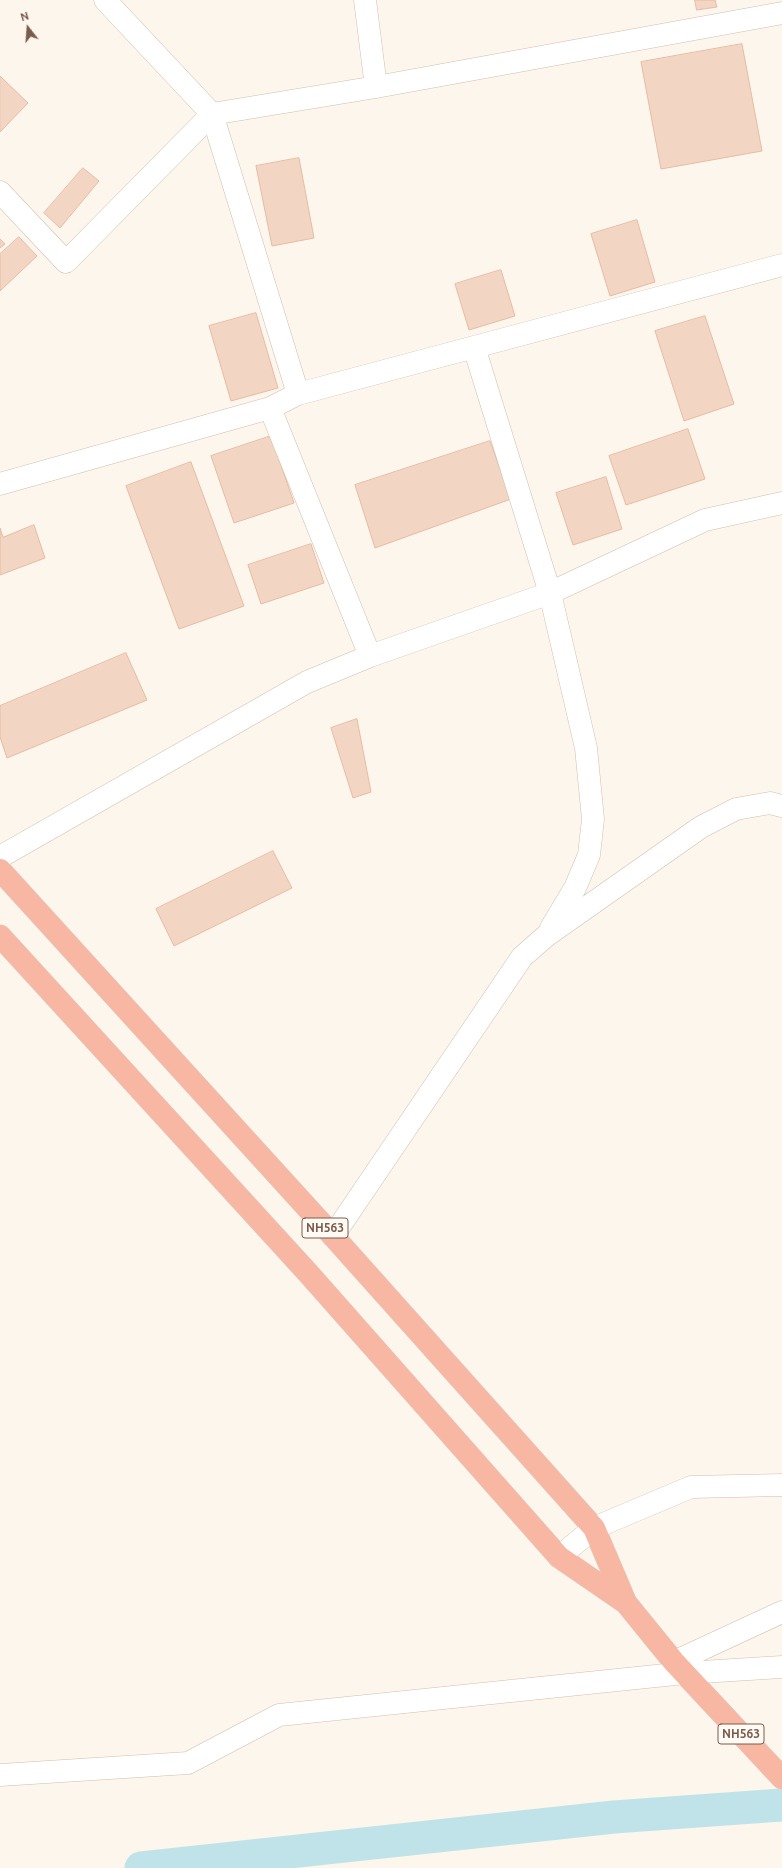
<!DOCTYPE html>
<style>
body{margin:0}
#map{position:relative;width:782px;height:1868px;overflow:hidden;background:#fdf6ec;font-family:Ubuntu,sans-serif}
canvas{display:block}
.north{position:absolute;left:8px;top:8px;width:40px;height:40px;-webkit-text-stroke:3px #fffaf3;paint-order:stroke;rotate:343deg;font-size:11px;font-weight:700;line-height:16px;text-align:center;color:#7a5c4d}
.north::after{content:'';display:block;margin:auto;width:14px;height:18px;background:#7a5c4d;clip-path:polygon(50% 0,100% 100%,50% 72%,0 100%)}
</style>
<div id="map">
<canvas width="782" height="1868"></canvas>
<div class="north">N</div>
</div>
<script>
const g = document.querySelector('canvas').getContext('2d');
g.lineJoin = 'round';
function stroke(path, color, width, dash) {
  g.strokeStyle = color;
  g.lineWidth = width;
  g.lineCap = dash ? 'butt' : 'round';
  g.setLineDash(dash || []);
  g.stroke(path);
}
function fill(path, color) {
  g.fillStyle = color;
  g.fill(path, 'evenodd');
}
function drawText(font, color, halo, rows, align = 'center') {
  g.font = font + ' Ubuntu,sans-serif';
  g.lineWidth = 4;
  g.setLineDash([]);
  g.textBaseline = 'middle';
  g.strokeStyle = halo;
  g.fillStyle = color;
  for (const [text, x, y, turn = 0] of rows) {
    g.save();
    g.translate(x, y);
    g.rotate((+turn || 0) * Math.PI / 180);
    g.textAlign = isNaN(turn) ? turn : align;
    if (halo) g.strokeText(text, 0, 0);
    g.fillText(text, 0, 0);
    g.restore();
  }
}
stroke(new Path2D(`
 M141,1868L614,1817L782,1805`), '#bfe3e8', 33);
const building = new Path2D(`
 M695,0H715L717,7L697,10Z
 M742,44L762,151L661,169L641,62Z
 M0,76L28,103L0,132Z
 M299,158L314,238L272,246L256,166Z
 M83,168L99,181L60,228L44,213Z
 M637,220L655,282L610,296L591,234Z
 M19,237L37,256L0,291V254Z
 M0,239L5,244L0,248Z
 M501,270L515,316L469,330L455,284Z
 M256,313L278,388L231,401L209,326Z
 M705,316L734,404L684,421L655,331Z
 M688,429L705,479L626,505L609,456Z
 M271,436L294,503L234,523L211,456Z
 M490,441L511,499L375,548L355,485Z
 M191,462L244,606L179,629L126,486Z
 M606,477L622,529L573,545L556,493Z
 M34,525L45,558L0,575V528L3,537Z
 M311,544L324,583L261,604L248,565Z
 M126,653L147,700L7,758L0,737V706Z
 M357,719L371,792L353,798L331,728Z
 M273,851L292,888L174,946L156,909Z`);
fill(building, '#f3d5c3');
stroke(building, '#e6bba3', 1);
const street = new Path2D(`
 M105,0L212,114L298,394
 M365,0L376,87
 M0,192L66,262L212,114L376,87L782,13
 M474,347L550,593L586,748L593,819L589,855L575,888L551,928
 M270,408L370,656
 M0,484L270,408L298,394L782,265
 M0,857L307,682L370,656L550,593L705,520L782,503
 M333,1236L522,957L546,936L701,827L736,809L770,803L782,806
 M559,1557L594,1528L691,1487L782,1485
 M674,1662L782,1612
 M0,1775L188,1763L279,1715L685,1673L782,1667`);
const highway = new Path2D(`
 M0,870L333,1236L594,1528L626,1603L674,1662L782,1778
 M0,936L308,1273L559,1557L626,1603`);
stroke(street, '#d1beb0', 23);
stroke(highway, '#dad1cd', 23);
stroke(street, '#fff', 22);
stroke(highway, '#f7b7a3', 22);
for (const [x, y, w] of [
 [325,1228,46],
 [741,1734,46]
]) {
  const box = new Path2D();
  box.roundRect(x - w / 2, y - 10, w, 20, 3);
  g.fillStyle = '#fffaf3';
  g.fill(box);
  stroke(box, '#7a5c4d', 1);
}
drawText('bold 12px', '#7a5c4d', null, [
 ["NH563",325,1228],
 ["NH563",741,1734]
]);
</script>
